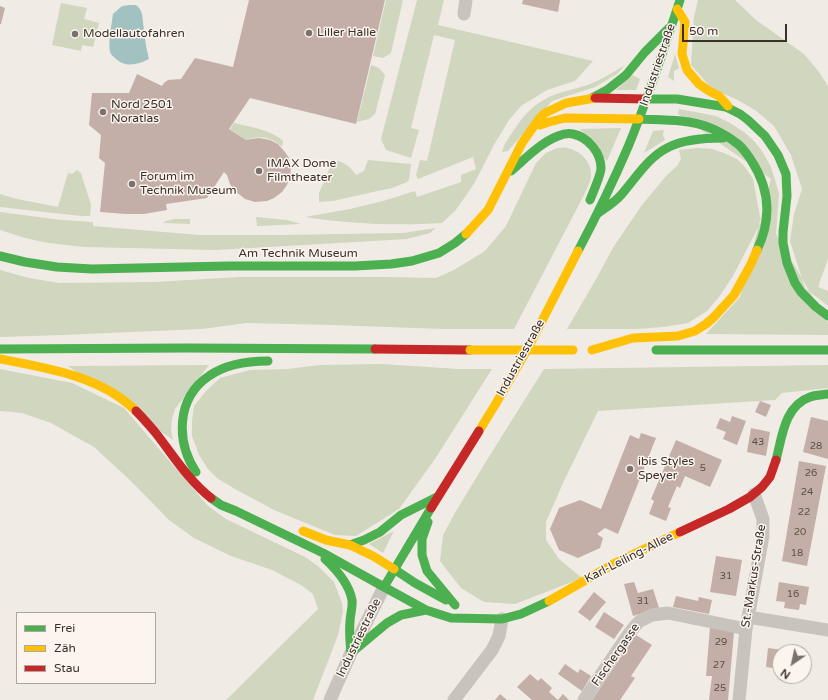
<!DOCTYPE html>
<meta charset="utf-8">
<style>
body{margin:0}
#map{position:relative;width:828px;height:700px;overflow:hidden;background:#f0ebe5;font-family:"Varela Round",sans-serif}
canvas{display:block}
.legend{position:absolute;left:16px;top:612px;width:140px;height:72px;box-sizing:border-box;background:#fbf5ee;border:1px solid #aea6a0;margin:0;padding:5px 7px;list-style:none;font-size:12px;color:#3b302b}
.legend li{display:flex;align-items:center;gap:8px;height:20px}
.legend b{width:20px;border:1px solid #aea6a0}
.north{position:absolute;left:772px;top:644px;width:40px;height:40px;box-sizing:border-box;background:#fbf5ee;border:1px solid #aea6a0;border-radius:50%;rotate:214deg;font-size:11px;font-weight:700;line-height:16px;text-align:center;color:#3b302b}
.north::after{content:'';display:block;margin:auto;width:14px;height:18px;background:#7a716c;clip-path:polygon(50% 0,100% 100%,50% 72%,0 100%)}
.scale{position:absolute;left:682px;top:24px;width:105px;height:18px;box-sizing:border-box;border:2px solid #3b302b;border-top:0;padding-left:5px;font-size:12px;line-height:14px;white-space:nowrap;color:#3b302b;-webkit-text-stroke:3px #fbf5ee;paint-order:stroke}
</style>
<div id="map">
<canvas width="828" height="700"></canvas>
<ul class="legend">
<li><b style="height:5px;background:#4caf50"></b>Frei</li>
<li><b style="height:5px;background:#ffc107"></b>Zäh</li>
<li><b style="height:5px;background:#c62828"></b>Stau</li>
</ul>
<div class="north">N</div>
<div class="scale">50 m</div>
</div>
<script>
const g = document.querySelector('canvas').getContext('2d');
g.lineJoin = 'round';
function fill(path, color) {
  g.fillStyle = color;
  g.fill(path, 'evenodd');
}
function stroke(path, color, width, dash) {
  g.strokeStyle = color;
  g.lineWidth = width;
  g.lineCap = dash ? 'butt' : 'round';
  g.setLineDash(dash || []);
  g.stroke(path);
}
function drawText(font, color, halo, rows, align = 'center') {
  g.font = font + ' "Varela Round",sans-serif';
  g.lineWidth = 3;
  g.setLineDash([]);
  g.textBaseline = 'middle';
  g.strokeStyle = halo;
  g.fillStyle = color;
  for (const [text, x, y, turn = 0] of rows) {
    g.save();
    g.translate(x, y);
    g.rotate((+turn || 0) * Math.PI / 180);
    g.textAlign = isNaN(turn) ? turn : align;
    if (halo) g.strokeText(text, 0, 0);
    g.fillText(text, 0, 0);
    g.restore();
  }
}
fill(new Path2D(`
 M386,0H403L391,53L383,58L373,56Z
 M417,0H444L438,25L593,61L575,81L547,90L521,106L509,120L495,143L475,182L465,197L455,211L442,223C395,226 352,224 305,217L350,209L383,201L415,191L417,197L461,182V175L476,169L473,157L418,179L416,175L420,160L427,161L455,40L434,35L411,128L419,130L411,158L386,150L381,139Z
 M698,0H735L756,20L804,54L819,72L828,86V259L818,287L828,291V306L805,288L790,241L794,214L802,189L791,155L774,126L755,110L736,99L712,89L691,65L694,17Z
 M61,3L87,8L84,19L99,23L93,47L82,45L81,51L52,45Z
 M675,54L679,68L674,71V81L668,77Z
 M371,65L379,68L385,75L375,114L369,119L357,122Z
 M625,65L617,74L595,87L552,101L508,151L502,152C504,144 509,137 514,130C522,117 534,104 549,97C562,91 577,89 590,84C602,79 614,72 625,65Z
 M632,75L640,79L636,90H616Z
 M679,109L716,116L730,123L744,132L754,141L762,151L771,167L779,193L776,234L828,323V335L706,334L740,297L771,179L678,114Z
 M234,123C248,126 274,131 283,141L282,147C272,137 259,135 246,140L230,129Z
 M621,128L607,161L580,129Z
 M664,130L663,135L665,140L644,153L653,131Z
 M557,148C560,148 564,147 567,148C580,150 593,163 591,177C590,183 586,190 584,195L514,329H443L332,325L247,323L202,329L63,335L0,337V270L29,278L59,283L155,282L239,277H388L436,278L454,270L485,251L506,226L536,163L546,153Z
 M697,148L712,149L724,153L737,159L745,167L753,179L761,222L733,276L719,297L707,311L688,323L663,327L637,329H567L595,281L614,246L642,205L666,176L677,166L681,159L679,150Z
 M368,160L411,164L409,180L407,182L392,188L373,192L333,201L319,202V193L331,165L333,163L339,161C348,165 351,168 356,175L364,171Z
 M77,170L81,173L91,205L90,216H81L0,207V194L17,199L58,207L68,173L72,174Z
 M0,212L61,220L93,222V226L199,235H282L403,233L436,228L430,233L407,239L216,250L84,247L48,243L25,238L0,230Z
 M256,217L287,220L301,224L257,226Z
 M174,219H190V224L163,223L166,221Z
 M381,364L459,369H492L435,459L399,509L356,536L335,535L274,510L235,489L217,478L208,469L199,455L192,436V421L194,406L207,390L220,378L250,370L288,369L320,365Z
 M209,365L175,409L172,419L171,430L173,440L68,366Z
 M828,365V388L782,393L775,400L598,411L563,483L546,522V540L559,559L582,578L515,604L484,602L461,588L440,561L443,535L456,511L490,455L544,369Z
 M0,369L72,383L124,408L208,506L226,519L305,557L318,566L334,582L342,603L343,612L338,635L313,700H226L318,609L313,594L301,585L272,570L231,556L194,538L169,520L132,482L94,447L51,423L22,413L0,411Z
 M394,531L383,553L369,544Z`), '#d1d6bf');
fill(new Path2D(`
 M130,5H136L140,9L142,14L146,46L149,59C137,65 125,68 115,58C113,56 110,54 110,51C108,43 112,22 113,14L122,6Z`), '#a1c2c1');
fill(new Path2D(`
 M249,0H385L356,124L250,98L229,129L246,140L251,139L259,138L270,140L278,144L285,152L289,158L291,168L290,177L287,185L282,192L274,198L267,201L255,202L245,199L235,191L230,184L227,175L224,172L207,198L166,204L167,210L144,214H126L100,212L105,163L99,158L101,135L89,125L92,93H129L137,74L162,86L164,83L168,80L181,79L195,58L233,67Z
 M523,0H560L558,12L522,4Z
 M0,6L5,8L1,24H0Z
 M760,401L771,405L766,417L755,412Z
 M732,416L746,421L737,445L723,439L726,432L716,428L720,418L730,422Z
 M811,417L828,421V459L803,452Z
 M751,428L770,432L766,456L747,452Z
 M641,433L656,438L618,534L605,528L597,534L603,538L600,548L578,558L559,550L550,529L559,508L580,500L601,509L630,435L639,439Z
 M676,440L722,460L710,487L685,476L680,488L677,486L668,507L671,508L666,521L649,514L654,501L651,499Z
 M799,461L826,466L807,566L782,561Z
 M716,556L742,560L736,596L710,592Z
 M634,582L638,593L653,589L659,608L633,616L624,584Z
 M779,582L809,587L806,605L800,604L799,610L784,608L785,602L776,601Z
 M594,592L606,602L590,621L578,612Z
 M676,596L698,601L699,597L712,600L709,614L673,607Z
 M604,612L624,625L614,639L595,627Z
 M710,627L734,632L728,700H709L712,676H706Z
 M636,635L652,645L631,676L635,678L620,700H592Z
 M783,647L799,648L798,652H780V669L766,667L768,648L783,650Z
 M565,664L578,673L580,669L591,676L582,691L558,674Z
 M530,674L538,681L541,678L552,688L549,692L558,700L563,694L569,700H532L517,687Z
 M500,694L507,700H495Z`), '#c3afa7');
stroke(new Path2D(`
 M464,14L466,0
 M748,617L828,630
 M330,700L351,653L384,587
 M454,700L492,650L499,636L502,619
 M584,700L628,635L635,626L640,621L652,615L668,613L746,629
 M739,700L746,629L763,536V519L754,494`), '#c9c3be', 13);
stroke(new Path2D(`
 M592,98L607,90L626,75L645,52L669,28
 M646,99H677L726,107L740,114L748,120L765,136L778,155L786,174L787,196L783,232V243L787,263L795,283L801,292L816,307L828,316
 M639,119C661,120 688,119 708,127C716,130 729,137 735,142C742,146 747,154 751,160C770,189 772,219 757,250
 M511,171C525,159 540,143 558,136C563,134 568,133 573,134C588,137 601,153 601,168C601,175 593,192 590,200
 M597,214C605,208 614,203 621,195C636,178 648,157 669,147C685,139 705,138 723,138
 M578,251C596,217 613,182 628,147C648,99 664,49 680,0
 M0,256L25,262L57,267L92,269L229,266H355L391,264L412,261L439,253L455,243L466,234
 M0,349L185,348L375,349
 M656,350H828
 M776,460C782,438 784,406 810,397C815,395 822,395 828,394
 M196,472C176,442 176,398 209,376C226,364 248,361 268,361
 M211,498L221,505L236,511L323,553L384,587
 M431,508L384,587L426,610L451,618L502,619L521,614L549,601
 M428,522L422,539V555L427,571L455,605
 M350,545L364,540L380,532L401,515L437,497
 M325,559C337,570 349,584 352,600C353,607 350,615 350,622C349,632 350,643 351,653
 M394,569L415,583L446,600
 M351,653L387,623L401,615L426,610`), '#4caf50', 9);
stroke(new Path2D(`
 M677,9L685,22L682,54L687,70L699,84L709,91L719,96L728,106
 M540,125L549,122L565,118L639,119
 M466,234L488,210L522,143L539,119L545,113L566,103L595,98
 M592,350L633,338L678,336L695,331L706,324L714,317L734,295L750,266L757,250
 M0,359C47,368 101,376 136,411
 M479,431L495,405L527,350L578,251
 M303,531L326,540L350,545L373,556L394,569
 M549,601L617,562L680,532`), '#ffc107', 9);
stroke(new Path2D(`
 M595,98L646,99
 M375,349L470,350
 M136,411C143,418 149,425 155,432C173,455 188,480 211,498
 M431,508L479,431
 M680,532L729,509L750,497L762,487L770,477L776,460`), '#c62828', 9);
stroke(new Path2D(`
 M470,350H573`), '#ffc107', 9);
for (const [x, y, r, color] of [
 [309,33,4,"#7a716c"],
 [75,34,4,"#7a716c"],
 [103,112,4,"#7a716c"],
 [259,171,4,"#7a716c"],
 [132,184,4,"#7a716c"],
 [630,469,4,"#7a716c"]
]) {
  const dot = new Path2D();
  dot.arc(x, y, r, 0, 2 * Math.PI);
  g.fillStyle = color;
  g.fill(dot);
  stroke(dot, '#fbf5ee', 1.5);
}
drawText('10px', '#5d504a', null, [
 ["43",758,442],
 ["28",816,446],
 ["5",703,468],
 ["26",811,473],
 ["24",807,492],
 ["22",804,512],
 ["20",800,532],
 ["18",797,553],
 ["31",726,576],
 ["16",793,594],
 ["31",643,601],
 ["29",721,642],
 ["27",719,665],
 ["25",720,688]
]);
drawText('12px', '#3b302b', '#fbf5ee', [
 ["Liller Halle",317,33],
 ["Modellautofahren",83,34],
 ["Nord 2501",111,105],
 ["Noratlas",111,119],
 ["IMAX Dome",267,164],
 ["Filmtheater",267,178],
 ["Forum im",140,177],
 ["Technik Museum",140,191],
 ["ibis Styles",638,462],
 ["Speyer",638,476]
], 'left');
drawText('12px', '#3b302b', '#fbf5ee', [
 ["Industriestraße",658,65,-71],
 ["Am Technik Museum",298,254],
 ["Industriestraße",521,358,-61],
 ["Karl-Leiling-Allee",629,558,-27],
 ["St.-Markus-Straße",754,576,-81],
 ["Industriestraße",359,638,-64],
 ["Fischergasse",616,655,-55]
]);
</script>
